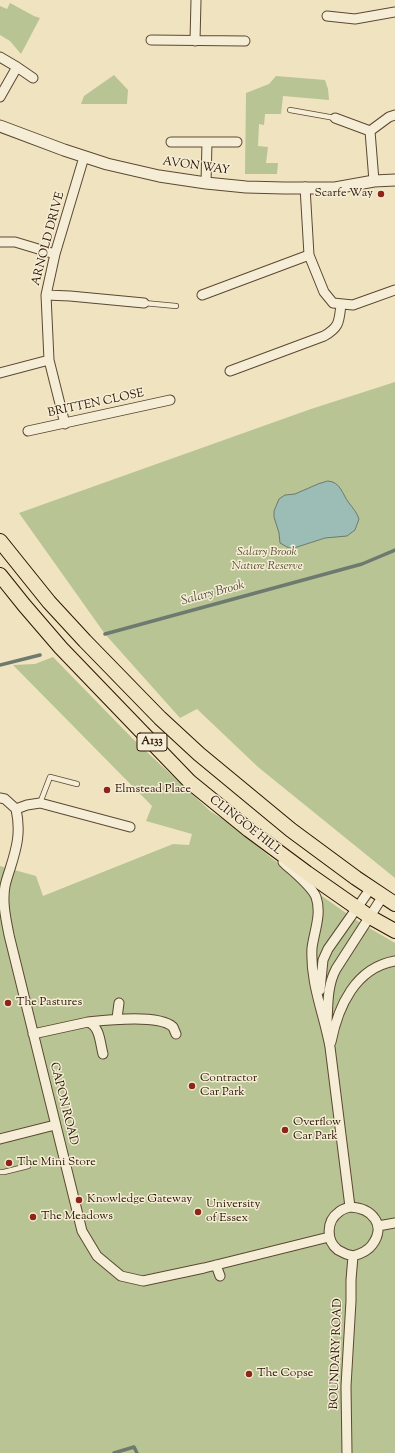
<!DOCTYPE html>
<style>
body{margin:0}
canvas{display:block;background:#f0e3c0}
</style>
<canvas width="395" height="1453"></canvas>
<script>
const g = document.querySelector('canvas').getContext('2d');
g.lineJoin = 'round';
function fill(path, color) {
  g.fillStyle = color;
  g.fill(path, 'evenodd');
}
function stroke(path, color, width, dash) {
  g.strokeStyle = color;
  g.lineWidth = width;
  g.lineCap = dash ? 'butt' : 'round';
  g.setLineDash(dash || []);
  g.stroke(path);
}
function drawText(font, color, halo, rows, align = 'center') {
  g.font = font + ' "Sorts Mill Goudy",serif';
  g.lineWidth = 3;
  g.setLineDash([]);
  g.textBaseline = 'middle';
  g.strokeStyle = halo;
  g.fillStyle = color;
  for (const [text, x, y, turn = 0] of rows) {
    g.save();
    g.translate(x, y);
    g.rotate((+turn || 0) * Math.PI / 180);
    g.textAlign = isNaN(turn) ? turn : align;
    if (halo) g.strokeText(text, 0, 0);
    g.fillText(text, 0, 0);
    g.restore();
  }
}
fill(new Path2D(`
 M10,3L34,16L40,18L21,54L10,41L0,35V6L7,9Z
 M114,75L128,90L127,104H81L84,96Z
 M276,76L325,80L328,89L329,100L283,96L281,114H265L264,125L259,124L258,146L268,147L266,163H278L277,174H245L246,93L269,84Z
 M395,382V878L258,767L197,709L180,718L105,634L19,513L311,409Z
 M53,657L132,738L210,811L229,823L296,878L359,922L395,943V1453H0V866L36,876L43,896L173,844L189,845L192,834L146,821L152,806L13,665L35,664Z`), '#b8c493');
const water = new Path2D(`
 M328,481C341,482 342,494 349,503C353,508 357,513 359,519L355,530L347,536L325,538L294,548H289L280,543L279,533L274,517V511L279,499L285,495L295,494L318,484Z`);
fill(water, '#9bbdb6');
stroke(water, '#6e7a6f', 1);
stroke(new Path2D(`
 M105,634L362,564L395,550
 M0,665L40,655
 M114,1453L134,1447L137,1453`), '#6e7a6f', 3.5);
const service = new Path2D(`
 M290,110L335,118
 M144,303L176,306
 M40,803L50,777L77,784
 M0,1172H4L28,1166`);
const minor = new Path2D(`
 M327,16L355,19L395,12
 M151,40L245,41
 M195,41L196,0
 M0,57L17,67
 M0,97L17,67L33,78
 M335,118L370,131L374,181
 M370,131L389,117L395,115
 M171,142H237
 M206,183L207,142
 M305,187L309,255L324,292L333,303L353,305L395,290
 M0,242H15L55,254
 M46,295L70,296L144,303
 M202,295L309,255
 M230,371L324,336C340,327 339,321 341,304
 M0,373L49,360
 M65,424L49,360L46,295L55,254L84,157
 M28,431L170,400
 M0,798L5,799L16,809
 M16,809C21,832 17,847 10,869C8,875 6,881 5,886C2,903 6,919 9,935L82,1231L97,1256L121,1276L143,1281L204,1268L329,1237
 M16,809L27,805L40,803L130,827
 M283,862C292,871 311,885 316,897C322,914 314,932 312,948C310,983 324,1014 330,1047L350,1207
 M320,990L323,960L328,949L371,888
 M117,1018L119,1003
 M88,1022C107,1020 159,1014 173,1027L176,1034
 M327,1023C328,1004 327,986 336,969L383,896
 M33,1034L88,1022C100,1026 100,1043 103,1054
 M331,1042C338,1007 355,968 395,961
 M0,1139L55,1125
 M350,1207C372,1208 387,1225 372,1245C368,1251 360,1254 353,1256C348,1255 343,1253 338,1250C326,1241 326,1221 339,1212C342,1209 347,1208 350,1207Z
 M378,1226L395,1223
 M216,1265L220,1276
 M347,1453L346,1386L351,1301V1280L353,1256`);
const tertiary = new Path2D(`
 M0,126L64,150L107,164L159,176L206,183L246,187L284,188H335L374,181L395,180`);
const primary = new Path2D(`
 M0,541L49,602L85,641L160,718L199,754L291,830L356,878L395,904
 M0,575L24,605L61,648L190,782L249,830L307,873L370,917L395,931`);
stroke(service, '#5c4833', 6);
stroke(minor, '#5c4833', 11);
stroke(tertiary, '#5c4833', 13);
stroke(primary, '#2b1504', 16);
stroke(service, '#f5edd6', 4.5);
stroke(minor, '#f5edd6', 9);
stroke(tertiary, '#f5edd6', 11);
stroke(primary, '#f0e3c0', 14);
for (const [x, y, r, color] of [
 [381,194,4,"#8f2418"],
 [107,790,4,"#8f2418"],
 [8,1003,4,"#8f2418"],
 [192,1086,4,"#8f2418"],
 [285,1130,4,"#8f2418"],
 [9,1163,4,"#8f2418"],
 [79,1200,4,"#8f2418"],
 [198,1212,4,"#8f2418"],
 [33,1217,4,"#8f2418"],
 [249,1374,4,"#8f2418"]
]) {
  const dot = new Path2D();
  dot.arc(x, y, r, 0, 2 * Math.PI);
  g.fillStyle = color;
  g.fill(dot);
  stroke(dot, '#f5edd6', 1.5);
}
for (const [x, y, w] of [
 [152,742,30]
]) {
  const box = new Path2D();
  box.roundRect(x - w / 2, y - 9, w, 18, 3);
  g.fillStyle = '#f5edd6';
  g.fill(box);
  stroke(box, '#2b1504', 1);
}
drawText('bold 11px', '#2b1504', null, [
 ["A133",152,742]
]);
drawText('12px', '#2b1504', '#f5edd6', [
 ["AVON WAY",196,167,8],
 ["ARNOLD DRIVE",49,239,-75],
 ["BRITTEN CLOSE",96,404,-12],
 ["CLINGOE HILL",245,826,38],
 ["CAPON ROAD",63,1104,76],
 ["BOUNDARY ROAD",337,1354,-88]
]);
drawText('12px', '#2b1504', '#f5edd6', [
 ["Scarfe Way",373,194,"right"],
 ["Elmstead Place",115,790],
 ["The Pastures",16,1003],
 ["Contractor",200,1079],
 ["Car Park",200,1093],
 ["Overflow",293,1123],
 ["Car Park",293,1137],
 ["The Mini Store",17,1163],
 ["Knowledge Gateway",87,1200],
 ["University",206,1205],
 ["of Essex",206,1219],
 ["The Meadows",41,1217],
 ["The Copse",257,1374]
], 'left');
drawText('italic 12px', '#5c5236', '#f5edd6', [
 ["Salary Brook",267,553],
 ["Nature Reserve",267,567]
]);
drawText('italic 13px', '#525042', '#f5edd6', [
 ["Salary Brook",213,594,-15]
]);
</script>
